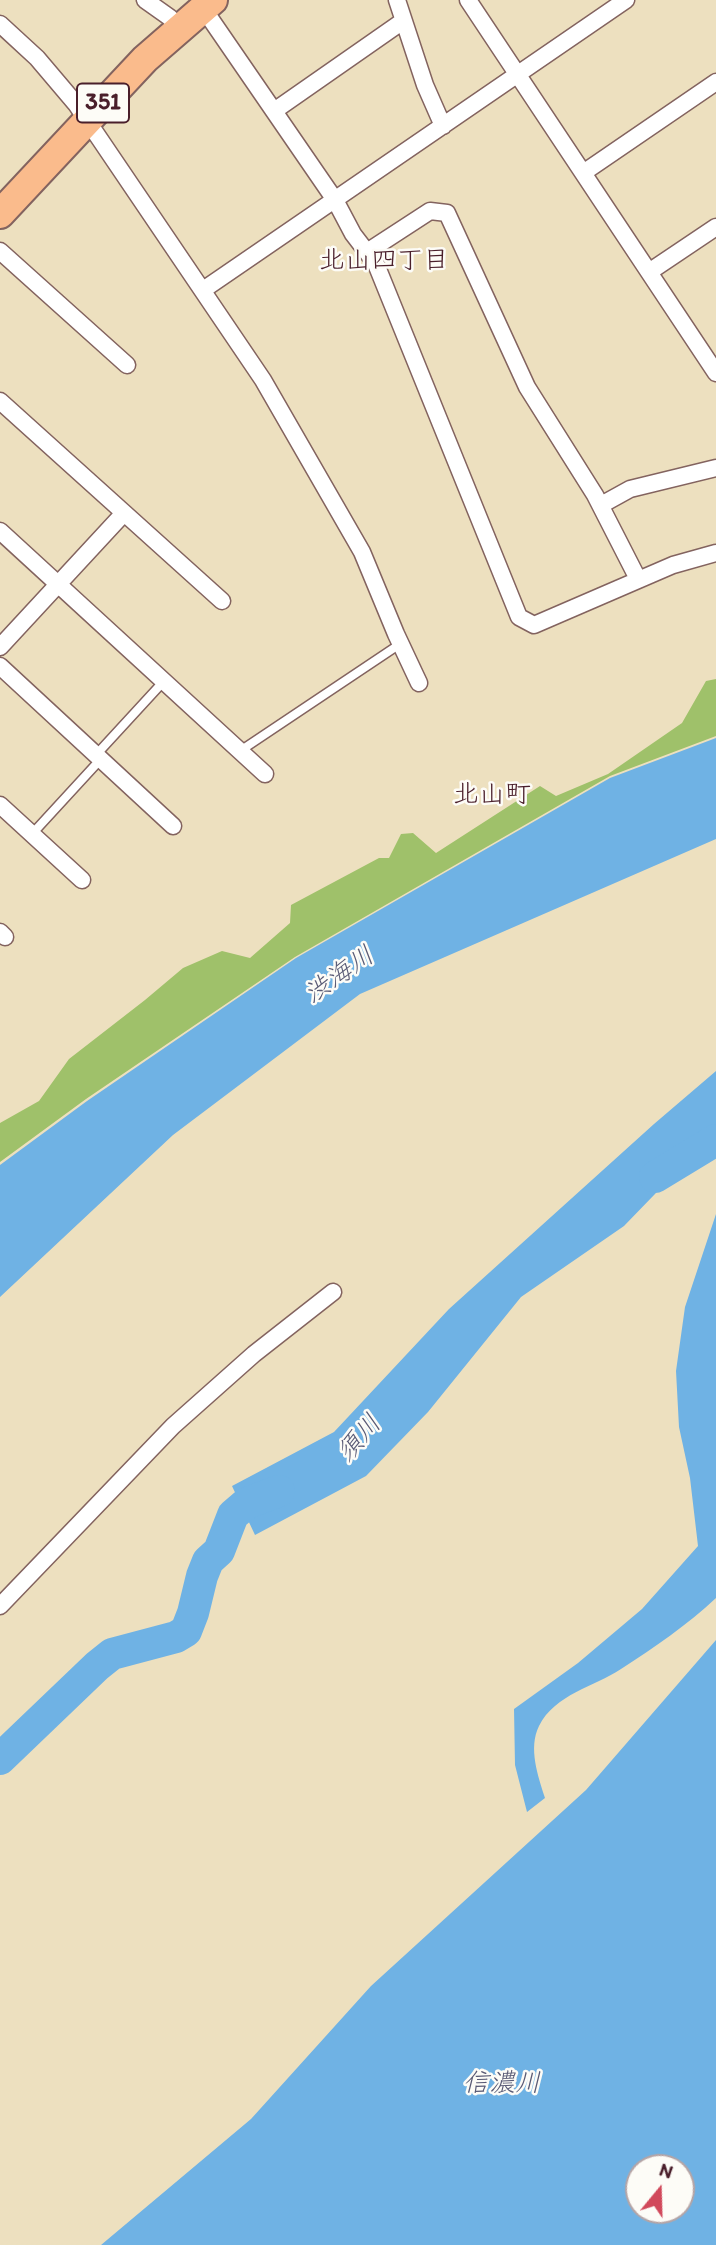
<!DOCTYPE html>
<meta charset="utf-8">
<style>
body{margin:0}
#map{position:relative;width:716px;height:2245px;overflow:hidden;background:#ede0bf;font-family:Itim,sans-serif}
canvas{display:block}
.north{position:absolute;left:625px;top:2154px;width:70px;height:70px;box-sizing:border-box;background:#fdfcf7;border:2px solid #b5a4a5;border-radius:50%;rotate:19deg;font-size:19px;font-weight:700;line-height:28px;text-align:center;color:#4a1f2b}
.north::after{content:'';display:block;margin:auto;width:24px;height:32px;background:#d1495b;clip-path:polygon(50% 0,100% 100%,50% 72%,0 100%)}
</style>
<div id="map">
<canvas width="716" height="2245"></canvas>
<div class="north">N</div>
</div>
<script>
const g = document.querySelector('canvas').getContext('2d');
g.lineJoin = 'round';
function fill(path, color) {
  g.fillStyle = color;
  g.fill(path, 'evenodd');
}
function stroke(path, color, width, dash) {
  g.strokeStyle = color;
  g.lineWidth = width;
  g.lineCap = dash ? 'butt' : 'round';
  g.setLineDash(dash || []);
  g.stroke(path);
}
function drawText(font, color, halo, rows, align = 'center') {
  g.font = font + ' Itim,"Klee One",sans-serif';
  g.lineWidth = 5;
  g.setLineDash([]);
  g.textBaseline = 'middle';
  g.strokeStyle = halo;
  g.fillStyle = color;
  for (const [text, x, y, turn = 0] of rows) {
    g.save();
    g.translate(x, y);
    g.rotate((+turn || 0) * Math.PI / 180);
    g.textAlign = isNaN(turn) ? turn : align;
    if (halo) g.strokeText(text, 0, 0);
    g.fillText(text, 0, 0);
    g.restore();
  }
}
fill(new Path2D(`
 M716,679V736L610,776L295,957L86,1099L0,1162V1123L39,1101L69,1059L145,1000L183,968L222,951L250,958L290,923L291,905L379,858H389L401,834L413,833L436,853L540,786L556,796L608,774L682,723L706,681Z`), '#9fc16a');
fill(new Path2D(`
 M716,738V839L360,994L173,1135L0,1297V1165L87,1101L296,958L610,778Z
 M716,1071V1131L624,1226L521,1297L428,1412L366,1476L255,1535L232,1486L334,1432L449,1309L654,1124Z
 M716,1214V1598C687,1625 655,1647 621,1669C594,1687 555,1694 539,1726C528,1748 538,1776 545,1798L527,1812L515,1765L514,1709L578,1663L642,1609L698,1546L690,1478L679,1427L676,1371L685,1307Z
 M716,1640V2245H101L251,2119L371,1986L586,1790ZM639,2168H681V2210H639Z`), '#6fb2e4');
stroke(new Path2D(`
 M655,1177L716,1140
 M0,1759L97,1666L112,1654L176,1637L186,1631L193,1613L202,1576L208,1561L219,1551L233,1515L247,1503L279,1491`), '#6fb2e4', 32);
const lane = new Path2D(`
 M240,751L400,644
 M95,756L164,681
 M32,834L100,760`);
const street = new Path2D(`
 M145,0L169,17L180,27
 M397,0L425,85L443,126
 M468,0L716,373
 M203,8L335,200L353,234L376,264L519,617L534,625L673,565L716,553
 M0,24L37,58L76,104L263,380L362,552L396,634L419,683
 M274,111L403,21
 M583,173L716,82
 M0,251L127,365
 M367,252L430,211L447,213L527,387L595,495L638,579
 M649,272L716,227
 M203,290L626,0
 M0,401L222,601
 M601,505L630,489L716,468
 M0,531L265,774
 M0,647L124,513
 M0,666L173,826
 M0,805L82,880
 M0,932L5,937
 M0,1606L173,1426L254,1354L333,1292`);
const highway = new Path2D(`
 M0,214L145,59L213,0`);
stroke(lane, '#83635f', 11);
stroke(street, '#83635f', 19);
stroke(highway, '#83635f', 32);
stroke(lane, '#fff', 8);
stroke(street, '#fff', 16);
stroke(highway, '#fabb8c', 28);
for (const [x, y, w] of [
 [103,103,52]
]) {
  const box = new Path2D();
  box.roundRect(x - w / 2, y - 19.5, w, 39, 5);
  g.fillStyle = '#fdfcf7';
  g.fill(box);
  stroke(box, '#4a1f2b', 2);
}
drawText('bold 23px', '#4a1f2b', null, [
 ["351",103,103]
]);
drawText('26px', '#4a1f2b', '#fdfcf7', [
 ["北山四丁目",384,261],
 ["北山町",492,795]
]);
drawText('italic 26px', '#595a75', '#fdfcf7', [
 ["渋海川",340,976,-35],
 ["須川",360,1439,-49],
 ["信濃川",502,2084]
]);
</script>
